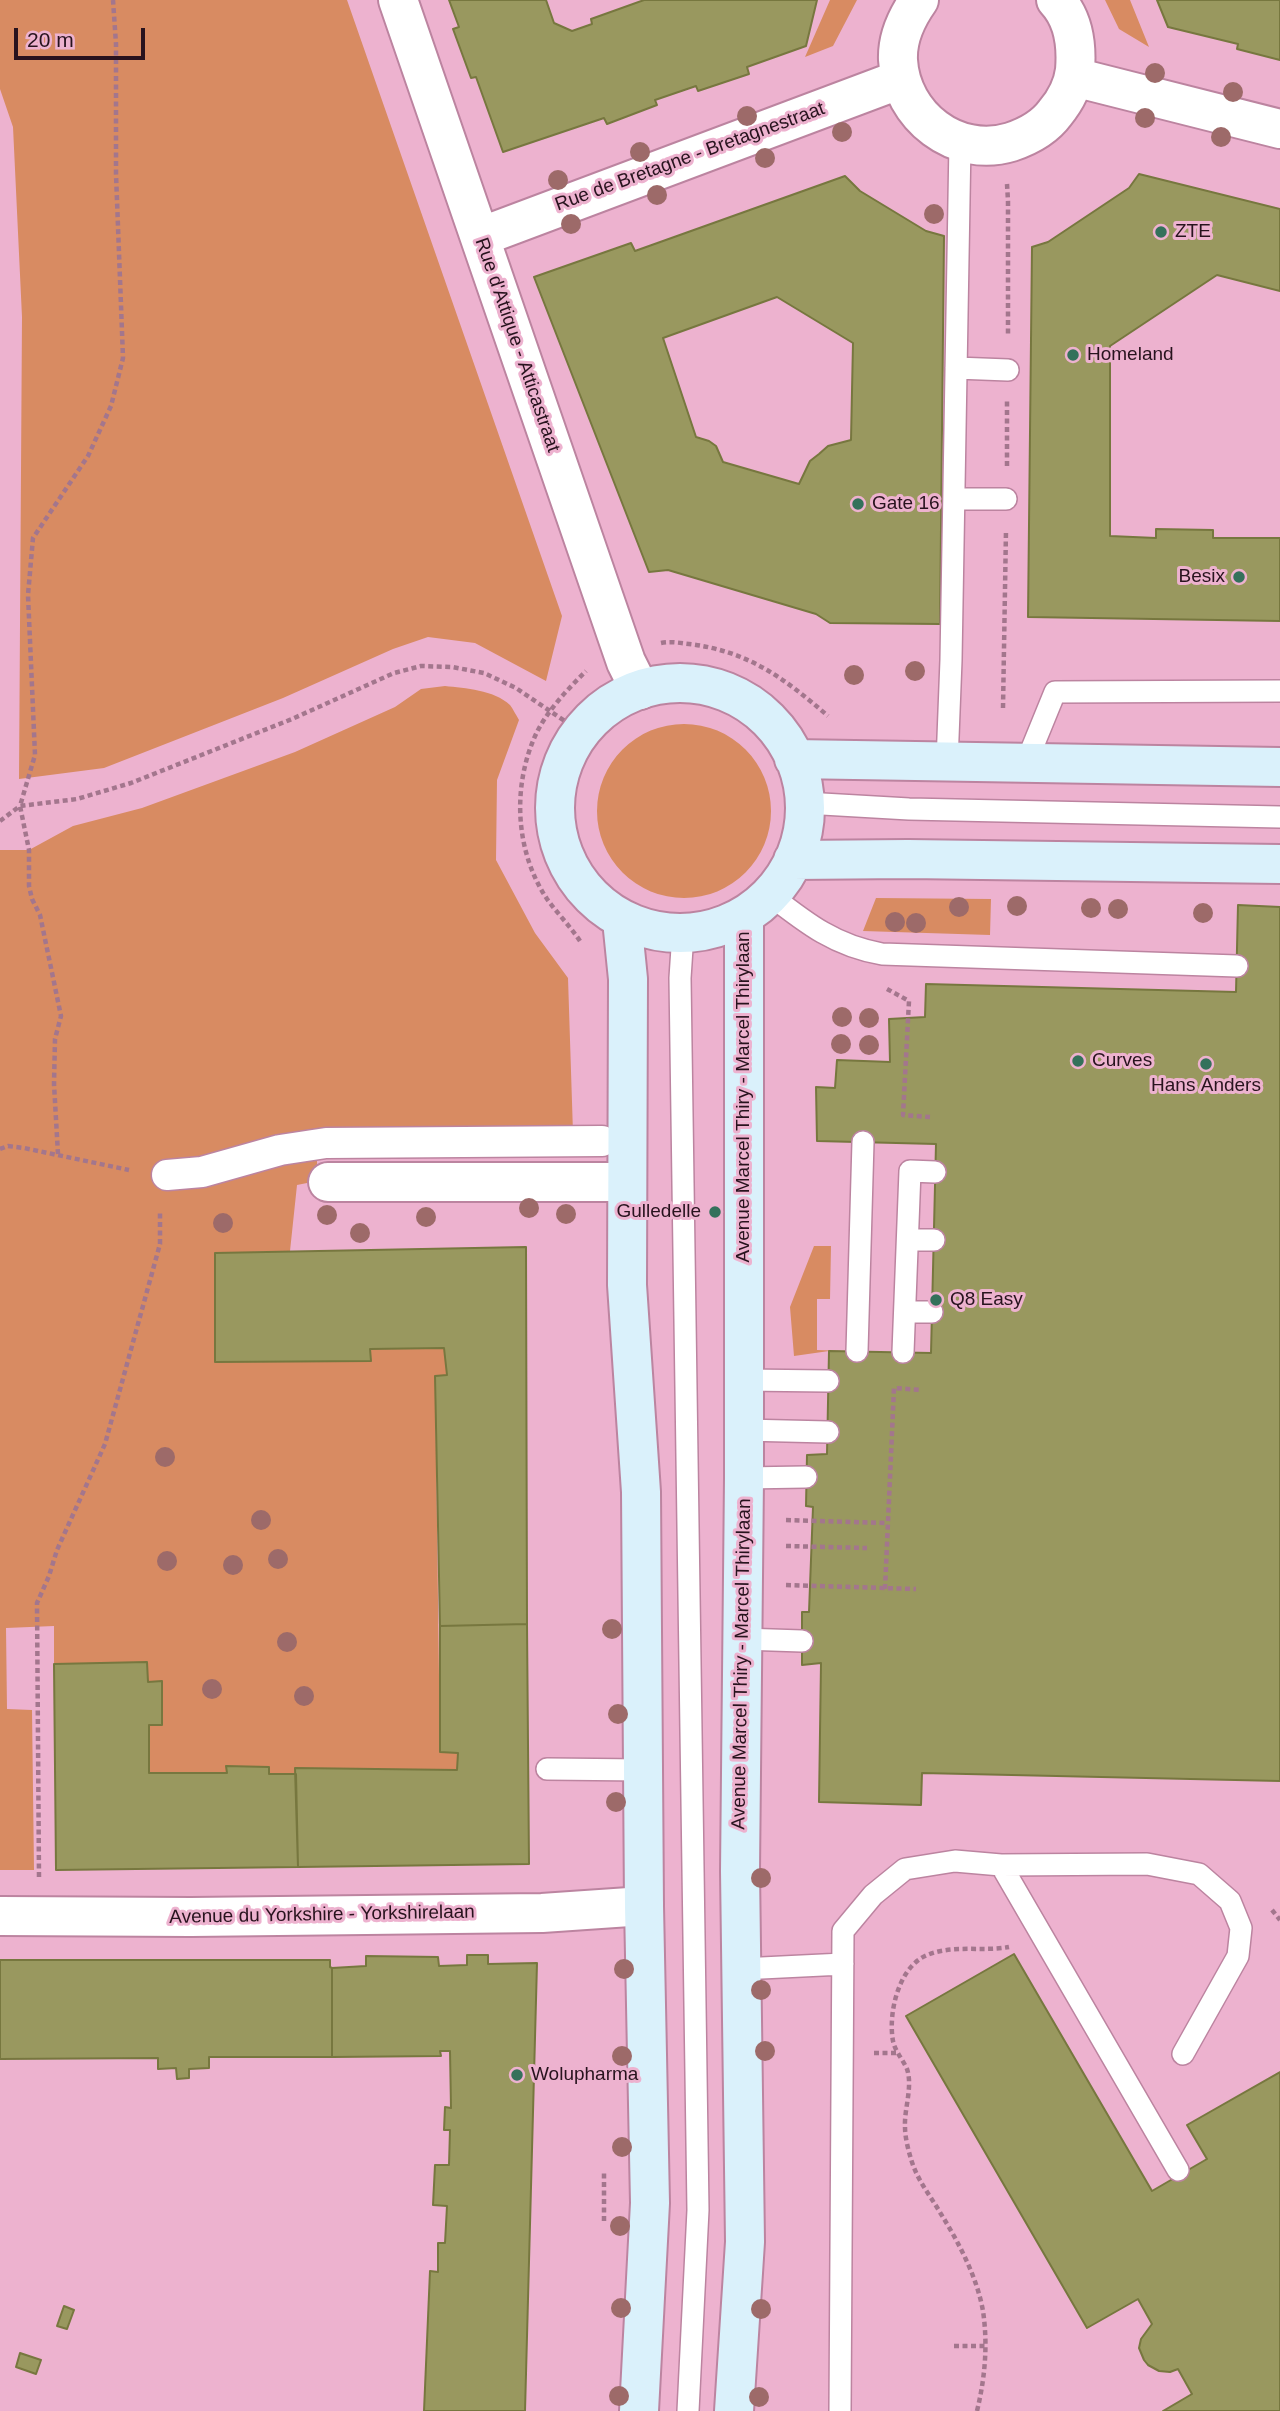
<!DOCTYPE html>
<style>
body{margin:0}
#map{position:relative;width:1280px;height:2411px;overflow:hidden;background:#edb2cf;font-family:Helvetica,sans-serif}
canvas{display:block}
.scale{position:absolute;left:14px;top:28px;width:131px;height:32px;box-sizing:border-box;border:4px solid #28131e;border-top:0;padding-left:9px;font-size:21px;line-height:24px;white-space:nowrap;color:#28131e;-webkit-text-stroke:5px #edb2cf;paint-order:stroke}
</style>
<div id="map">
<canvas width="1280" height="2411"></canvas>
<div class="scale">20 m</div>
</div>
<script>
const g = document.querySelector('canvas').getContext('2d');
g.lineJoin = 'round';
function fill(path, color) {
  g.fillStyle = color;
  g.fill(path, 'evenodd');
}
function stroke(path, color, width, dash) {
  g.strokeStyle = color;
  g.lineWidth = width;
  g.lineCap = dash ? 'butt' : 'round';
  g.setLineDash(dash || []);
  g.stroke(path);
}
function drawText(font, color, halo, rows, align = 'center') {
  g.font = font + ' Helvetica,sans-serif';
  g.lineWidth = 6;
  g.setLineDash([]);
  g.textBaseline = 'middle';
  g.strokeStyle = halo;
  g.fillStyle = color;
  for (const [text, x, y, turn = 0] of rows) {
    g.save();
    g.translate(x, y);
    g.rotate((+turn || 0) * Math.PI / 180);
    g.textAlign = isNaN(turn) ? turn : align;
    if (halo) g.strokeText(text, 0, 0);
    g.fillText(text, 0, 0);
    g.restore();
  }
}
fill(new Path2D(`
 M0,0H347L562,616L546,681L475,643L428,637L393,649L283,698L104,768L19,779L22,317L13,127L0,89Z
 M830,0H857L833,46L805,57Z
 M1105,0H1130L1149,47L1119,29Z
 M445,686C465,688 494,690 510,705C513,709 516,715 519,720L497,780L496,860L535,933L568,978L573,1133L317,1155V1181L297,1185L290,1251L215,1253V1362L370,1361V1349L444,1348L447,1375L435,1376L440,1751L458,1753L457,1770L296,1768V1774H269V1767L227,1766V1773H149V1725L161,1681L148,1682L147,1662L54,1664V1626L6,1628L7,1709L32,1710L34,1870H0V850H29L73,826L142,808L295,752L395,707L421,689Z
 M597 811a87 87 0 1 1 174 0a87 87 0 1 1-174 0Z
 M876,898L991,899L990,935L863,931Z
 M814,1246H831L830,1299H817V1350L876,1352L871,1509L806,1506L807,1455L827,1454L829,1351L794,1356L790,1307Z`), '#d88b62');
const building = new Path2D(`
 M449,0H546L554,23L572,31L592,24L591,19L644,0H817L806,46L747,67L749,74L698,91L696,86L655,100L657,105L607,124L604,118L503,152L476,77L471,78L453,29L459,27Z
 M1157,0H1280V60L1237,49L1238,44L1168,27Z
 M1139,174L1280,209V291L1217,275L1110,346V536L1156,538V529L1213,530V538H1280V621L1028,617L1032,247L1048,242L1129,188Z
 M845,176L860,191L926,231L944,236L940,624L830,623L816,614L668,570L649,572L534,277L631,243L635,251ZM777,297L853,343L851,440L828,446L819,454L810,461L799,484L723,462L716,446L709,441L696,437L663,338Z
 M1238,905L1280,907V1781L922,1773L921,1805L819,1802L821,1663L802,1665V1612H809L813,1507L806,1506L807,1455L827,1454L829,1351L931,1353L936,1144L817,1141L816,1087L835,1088L837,1060L890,1062L889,1019L925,1017L926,984L1236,992Z
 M526,1247L527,1624L440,1626L435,1376L447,1375L444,1348L370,1349L371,1361L215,1362V1253Z
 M527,1624L529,1864L298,1867L295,1768L457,1770L458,1753L440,1752V1626Z
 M147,1662L148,1682L162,1681V1725H149V1773H227L226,1766L269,1767V1774H296L298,1867L56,1870L54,1664Z
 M1014,1954L1152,2191L1207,2159L1187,2125L1280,2072V2411H1163L1192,2394L1178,2369L1170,2372L1159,2371L1148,2365L1144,2360L1139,2348L1141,2339L1152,2324L1138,2299L1087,2328L906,2016Z
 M467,1955H488V1964L537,1963L525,2411H424L430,2271L438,2272V2243H445L447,2206L433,2205L435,2165H449L450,2130H444L445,2107L451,2108L450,2051H440L441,2056L332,2057V1968L366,1966V1956L438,1957L439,1966L467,1965Z
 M0,1960H330V1967L332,1968V2057H209V2068L189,2069V2078L177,2079L176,2068L158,2069V2058L0,2059Z
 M64,2306L74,2310L67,2329L57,2326Z
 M20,2353L41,2360L36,2374L16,2367Z`);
fill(building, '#99985f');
stroke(building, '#77773f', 2);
const service = new Path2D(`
 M956,368L1008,370
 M954,499H1006
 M947,763L951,660L960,142
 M1026,763L1055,692L1280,691
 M805,803L909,809L1280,817
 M770,895C806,923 835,946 882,954L1237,966
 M683,933L680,978L698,2210L688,2411
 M908,1240H934
 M905,1312H932
 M857,1351L863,1142
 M903,1352L910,1171L935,1172
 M744,1380L828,1381
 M744,1430L828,1432
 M744,1478L806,1477
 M742,1639L802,1641
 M547,1769L643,1770
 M1001,1865L1178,2170
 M741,1969L843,1964
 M840,2411L843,1931L873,1895L905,1869L955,1861L1001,1865L1147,1864L1199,1874L1230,1901L1241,1928L1238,1956L1183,2054`);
const pedestrian = new Path2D(`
 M167,1175L202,1172L280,1150L326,1143L602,1141`);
const minor = new Path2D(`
 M398,0L626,662L640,690
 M919,0C907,17 897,38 898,60C901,116 956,159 1011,142C1029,136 1044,128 1055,113C1065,101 1073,86 1075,70C1077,45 1074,19 1056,0
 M1074,77L1280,129
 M480,237L901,79
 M328,1182H627
 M0,1916L191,1917L542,1913L644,1906`);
const secondary = new Path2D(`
 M555 808a125 125 0 1 1 250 0a125 125 0 1 1-250 0Z
 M794,759L1280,767
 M793,860L908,859L1280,864
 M622,920L628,979L627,1285L641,1492L644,1906L650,2203L639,2411
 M734,2411L745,2242L740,1871L744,1478V916`);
stroke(service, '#bc84a0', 24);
stroke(pedestrian, '#bc84a0', 33);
stroke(minor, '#bc84a0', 42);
stroke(secondary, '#bc84a0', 42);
stroke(new Path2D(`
 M1007,184L1008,201V336
 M1007,466V401
 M661,643C671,641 680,643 689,644C748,651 784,678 828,716
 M1003,708L1006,530
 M0,821L20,806L77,799L131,783L292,719L394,673L421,666L452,667L484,673L516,688L581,732
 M580,941C570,926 557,913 547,899C515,851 512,786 536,734C547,711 567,690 586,671
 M887,989L909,1001L903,1115L930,1117
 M0,1149L8,1146L24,1148L129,1170
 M58,1154L54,1084L55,1039L61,1016L40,915L32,899L29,886V850L20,806L35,755L28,595L33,538L88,456L111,406L123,358L116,174V44L113,0
 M786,1520L888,1523
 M786,1546L867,1548
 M786,1585L916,1589
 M885,1589L894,1388L922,1390
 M39,1877L37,1603L49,1576L57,1550L105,1444L160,1244V1211
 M1272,1910L1280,1920
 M874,2053H898
 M604,2221V2170
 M954,2346H985
 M977,2411C985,2378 988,2345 983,2311C977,2277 959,2243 941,2214C930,2195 917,2180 911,2159C908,2149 905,2137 905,2127C904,2109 913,2087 907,2069C903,2060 895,2051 893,2041C888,2014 898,1969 925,1956C951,1944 982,1952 1009,1947`), '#a3768d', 4.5, [5, 3.5]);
stroke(service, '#fff', 21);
stroke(pedestrian, '#fff', 30);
stroke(minor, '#fff', 38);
stroke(secondary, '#daf1fb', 38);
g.fillStyle = '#9d6a69';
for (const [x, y] of [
 [1155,73],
 [1233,92],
 [747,116],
 [1145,118],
 [842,132],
 [1221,137],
 [640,152],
 [765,158],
 [558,180],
 [657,195],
 [934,214],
 [571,224],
 [915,671],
 [854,675],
 [1017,906],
 [959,907],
 [1091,908],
 [1118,909],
 [1203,913],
 [895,922],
 [916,923],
 [842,1017],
 [869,1018],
 [841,1044],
 [869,1045],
 [529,1208],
 [566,1214],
 [327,1215],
 [426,1217],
 [223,1223],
 [360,1233],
 [165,1457],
 [261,1520],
 [278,1559],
 [167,1561],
 [233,1565],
 [612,1629],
 [287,1642],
 [212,1689],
 [304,1696],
 [618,1714],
 [616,1802],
 [761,1878],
 [624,1969],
 [761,1990],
 [765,2051],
 [622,2056],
 [622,2147],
 [620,2226],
 [621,2308],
 [761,2309],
 [619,2396],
 [759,2397]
]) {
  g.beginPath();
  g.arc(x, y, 10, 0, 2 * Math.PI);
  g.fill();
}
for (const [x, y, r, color] of [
 [1161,232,7,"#34715b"],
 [1073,355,7,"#34715b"],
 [858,504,7,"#34715b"],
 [1239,577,7,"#34715b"],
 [1078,1061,7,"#34715b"],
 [1206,1064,7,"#34715b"],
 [715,1212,7,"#34715b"],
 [936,1300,7,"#34715b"],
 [517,2075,7,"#34715b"]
]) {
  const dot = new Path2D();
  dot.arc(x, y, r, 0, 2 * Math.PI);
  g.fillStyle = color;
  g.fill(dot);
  stroke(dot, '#edb2cf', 2.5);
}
drawText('19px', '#28131e', '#edb2cf', [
 ["Rue de Bretagne - Bretagnestraat",690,157,-20],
 ["Rue d'Attique - Atticastraat",517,345,71],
 ["Avenue Marcel Thiry - Marcel Thirylaan",744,1097,-90],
 ["Avenue Marcel Thiry - Marcel Thirylaan",742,1664,-89],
 ["Avenue du Yorkshire - Yorkshirelaan",322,1915,-1]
]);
drawText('19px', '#28131e', '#edb2cf', [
 ["ZTE",1175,232],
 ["Homeland",1087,355],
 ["Gate 16",872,504],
 ["Besix",1225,577,"right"],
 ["Curves",1092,1061],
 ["Hans Anders",1206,1086,"center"],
 ["Gulledelle",701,1212,"right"],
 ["Q8 Easy",950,1300],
 ["Wolupharma",531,2075]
], 'left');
</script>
